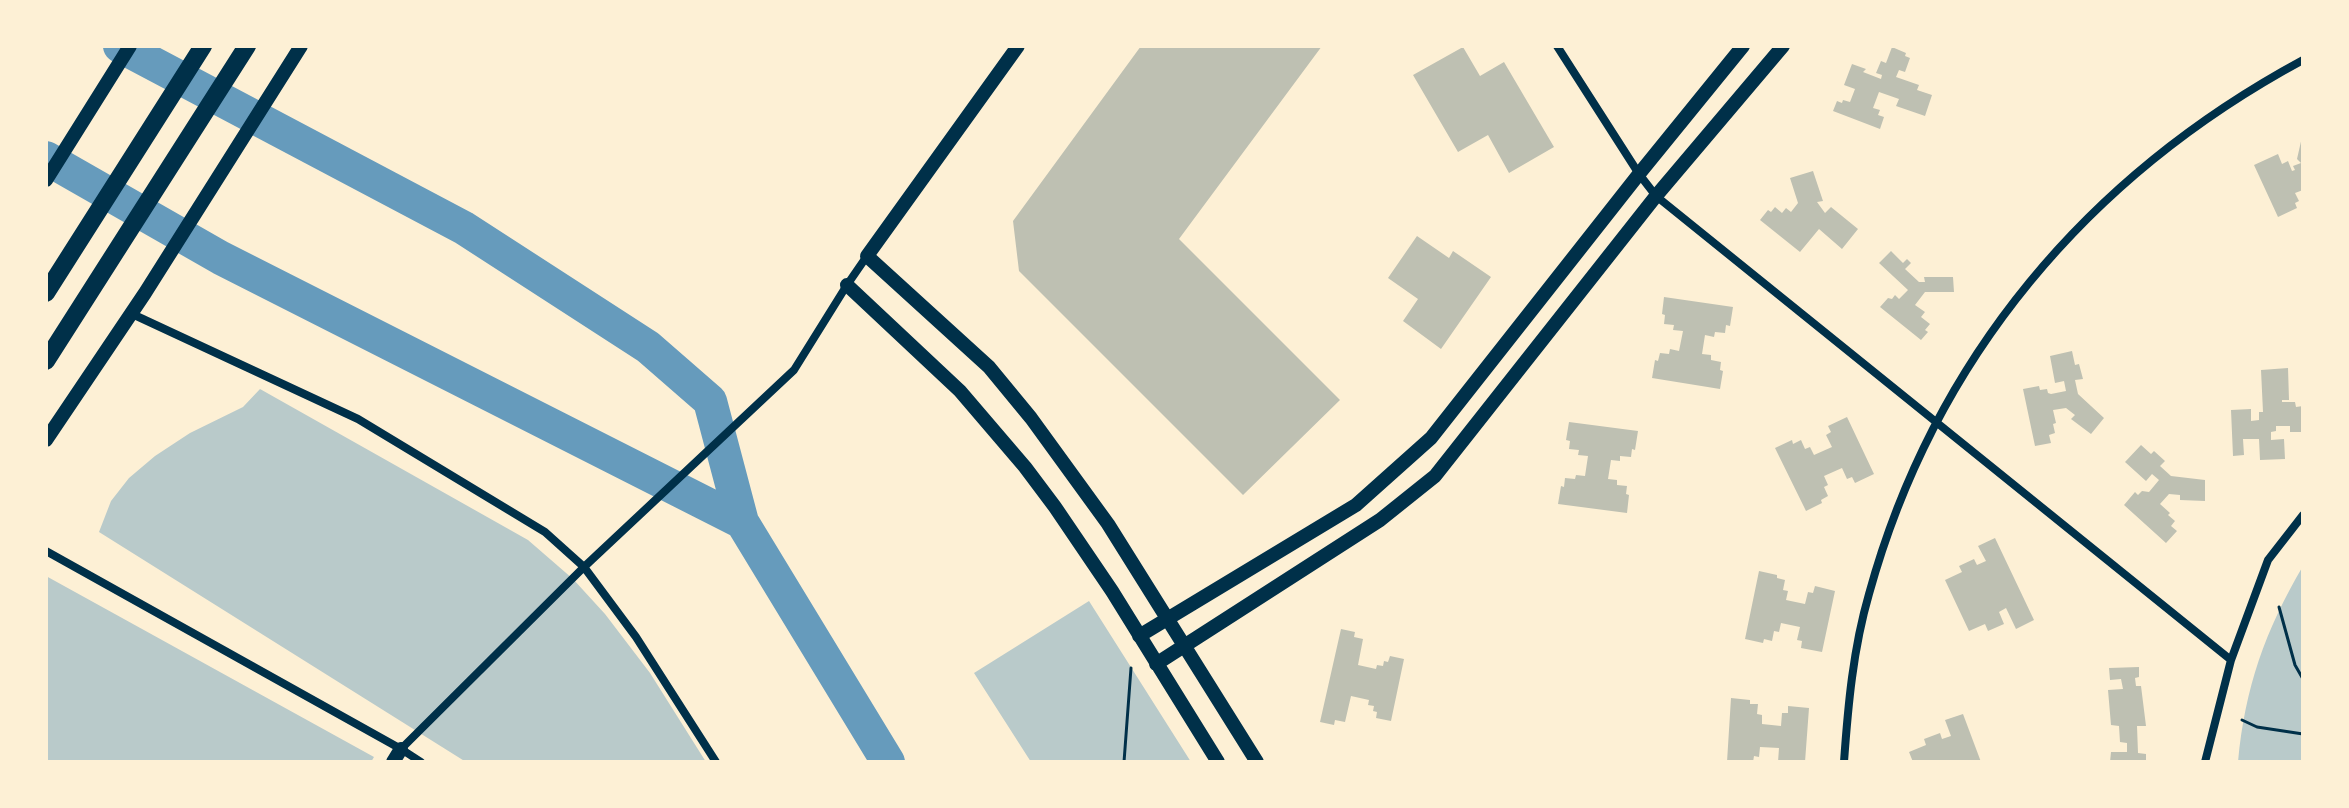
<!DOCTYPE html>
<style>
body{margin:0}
#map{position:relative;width:2349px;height:808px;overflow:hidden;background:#fdf0d5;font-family:"Golos Text",sans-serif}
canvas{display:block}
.frame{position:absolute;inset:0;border:48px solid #fdf0d5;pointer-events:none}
</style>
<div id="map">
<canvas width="2349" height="808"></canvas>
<div class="frame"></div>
</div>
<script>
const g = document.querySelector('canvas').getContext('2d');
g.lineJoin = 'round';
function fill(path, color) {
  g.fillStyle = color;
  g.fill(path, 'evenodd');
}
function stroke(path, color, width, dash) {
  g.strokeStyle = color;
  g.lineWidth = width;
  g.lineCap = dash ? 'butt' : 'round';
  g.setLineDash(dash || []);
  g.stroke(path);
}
fill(new Path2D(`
 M260,389L528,540L573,579L605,614L650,673L706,762H466L99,532L111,501L129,478L155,456L190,433L243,407Z
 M2303,566V762H2238C2245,687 2265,631 2303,566Z
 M46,576L374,757L371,762H46Z
 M1089,601L1191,762H1031L974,673Z`), '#b9caca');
stroke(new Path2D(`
 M120,46L464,228L648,347L710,401L742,522
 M46,158L221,258L742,522L888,762`), '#669bbc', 34);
fill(new Path2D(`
 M1141,46H1322L1179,239L1340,400L1243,495L1019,271L1013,221Z
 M1463,47L1480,76L1504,62L1554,147L1509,173L1488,135L1458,152L1413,75Z
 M1892,47L1906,53L1905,56L1910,58L1905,72L1899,70L1896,77L1919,85L1917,90L1932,95L1925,116L1896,106L1899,99L1879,92L1873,108L1880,110L1878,115L1884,117L1880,129L1833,111L1837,101L1842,103L1843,100L1850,102L1855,89L1844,85L1852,64L1866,69L1863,72L1881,79L1882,75L1876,73L1881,61L1886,63Z
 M2302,137L2303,190L2295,193L2299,201L2295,203L2297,208L2278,217L2254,165L2278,154L2282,164L2288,161L2292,171L2295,170L2293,166L2301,163L2297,159Z
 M1813,171L1823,201L1817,202L1825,213L1831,207L1858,229L1842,249L1819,229L1800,252L1760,220L1768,210L1771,212L1775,207L1782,213L1786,208L1791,212L1798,203L1790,178Z
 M1417,236L1449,258L1453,251L1491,277L1441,349L1403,321L1418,299L1388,278Z
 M1891,251L1903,263L1907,259L1911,263L1905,269L1919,282H1925L1924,277H1953L1954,292H1925L1915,305L1925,312L1921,317L1930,324L1925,330L1928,332L1921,340L1880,307L1888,298L1892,299L1895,295L1899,299L1908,290L1879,263Z
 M1664,297L1733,307L1730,326L1726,325L1725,333L1715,332L1714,337L1705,335L1702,354L1711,355V360L1721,362L1720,370L1723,371L1720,389L1652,378L1655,360L1658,361L1660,353L1669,354L1670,349L1679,351L1683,331L1673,330L1674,325L1664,324L1665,315L1662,314Z
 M2072,351L2075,365L2079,364L2083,379L2075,380L2078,394L2104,418L2091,434L2071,419L2075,415L2066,408L2053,410L2056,423L2053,424L2055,433L2049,435L2051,443L2035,446L2023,389L2039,386L2040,390L2047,389L2048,393L2051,394L2066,391L2064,381L2055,383L2050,356Z
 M2288,368L2289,400H2282V402H2295L2296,407L2303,406V432H2290V426H2276V431L2271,432V440L2284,439L2285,459L2260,460L2259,439H2243L2244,455L2233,456L2231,410L2251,409V421L2259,420V412H2263L2261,370Z
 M1847,417L1874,474L1855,483L1852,477L1847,479L1842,468L1824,476L1828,485L1824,487L1828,496L1821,500L1822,503L1806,511L1775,448L1792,440L1793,444L1801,440L1805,449L1810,447L1814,455L1832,447L1826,435L1831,432L1828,426Z
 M1569,422L1638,431L1635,450L1632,449L1631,457L1620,456V461L1611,460L1608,479L1617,480V485L1627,486L1626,494L1629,495L1627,513L1558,504L1561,486L1564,487L1565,478L1575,479L1576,475L1585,476L1588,456L1578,455L1579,450L1569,449L1570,441L1566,440Z
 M2141,445L2151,454L2154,451L2165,461L2160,466L2171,476L2205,480V501L2180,500V495L2169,494L2160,504L2170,513L2168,515L2175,521L2171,526L2177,531L2166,543L2124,505L2135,492L2138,495L2142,491L2149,492L2159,480L2152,474L2146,481L2125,462Z
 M1995,538L2034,620L2016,629L2006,608L1999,612L2004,624L1988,631L1985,624L1969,631L1945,580L1962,572L1959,566L1974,559L1977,565L1986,561L1978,546Z
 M1759,571L1777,575V578L1785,580L1783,590L1788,591L1786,600L1805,604L1808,592L1813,593L1815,586L1835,591L1822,652L1801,648L1802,641L1797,640L1800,627L1781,623L1779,632L1774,631L1772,641L1764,639L1763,643L1745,639Z
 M1341,629L1355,632L1354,637L1363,639L1358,665L1376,669L1377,665L1383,666L1384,661L1388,662L1390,656L1404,659L1391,721L1376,718L1377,712L1373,711L1374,706L1368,705L1369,700L1351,696L1345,722L1335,720L1334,725L1320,722Z
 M2139,667V677L2135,678L2136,686H2141L2146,726H2137L2138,753L2146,754V762H2110L2111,752H2127V743L2120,742L2119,726L2111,725L2108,690L2123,689L2121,679L2110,680L2109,668Z
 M1731,698L1750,700V704H1758L1757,714L1762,715V724L1781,726L1782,713H1788V706L1809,708L1805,762H1778L1779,748L1760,747L1759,757L1754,756L1753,762H1727Z
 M1963,714L1981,762H1913L1909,752L1926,745L1924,739L1940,733L1942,739L1951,736L1945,720Z`), '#bec0b2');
stroke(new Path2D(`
 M2279,607L2295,665L2303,679
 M2242,720L2257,727L2303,734
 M1124,762L1131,668`), '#003049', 3);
stroke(new Path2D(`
 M1557,46L1639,174L1656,196L2231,660
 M130,313L358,419L545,532L584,567L636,637L716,762
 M46,551L401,749L421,762
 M401,749L584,567L794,370L847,285L867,256
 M1844,762C1848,706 1853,649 1869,594C1934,358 2088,176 2303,60
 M2205,762L2231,660L2268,560L2303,515`), '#003049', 8);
stroke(new Path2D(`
 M1018,46L867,256L989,367L1031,418L1108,524L1257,762
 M46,180L130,46
 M847,285L960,391L1025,467L1055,507L1112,591L1218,762
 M46,440L145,293L301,46
 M1139,636L1356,505L1431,438L1639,174L1743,46
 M1156,664L1380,520L1435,476L1656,196L1783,46
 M393,762L401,749`), '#003049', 14);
stroke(new Path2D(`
 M46,293L203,46
 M46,361L247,46`), '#003049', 18);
</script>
